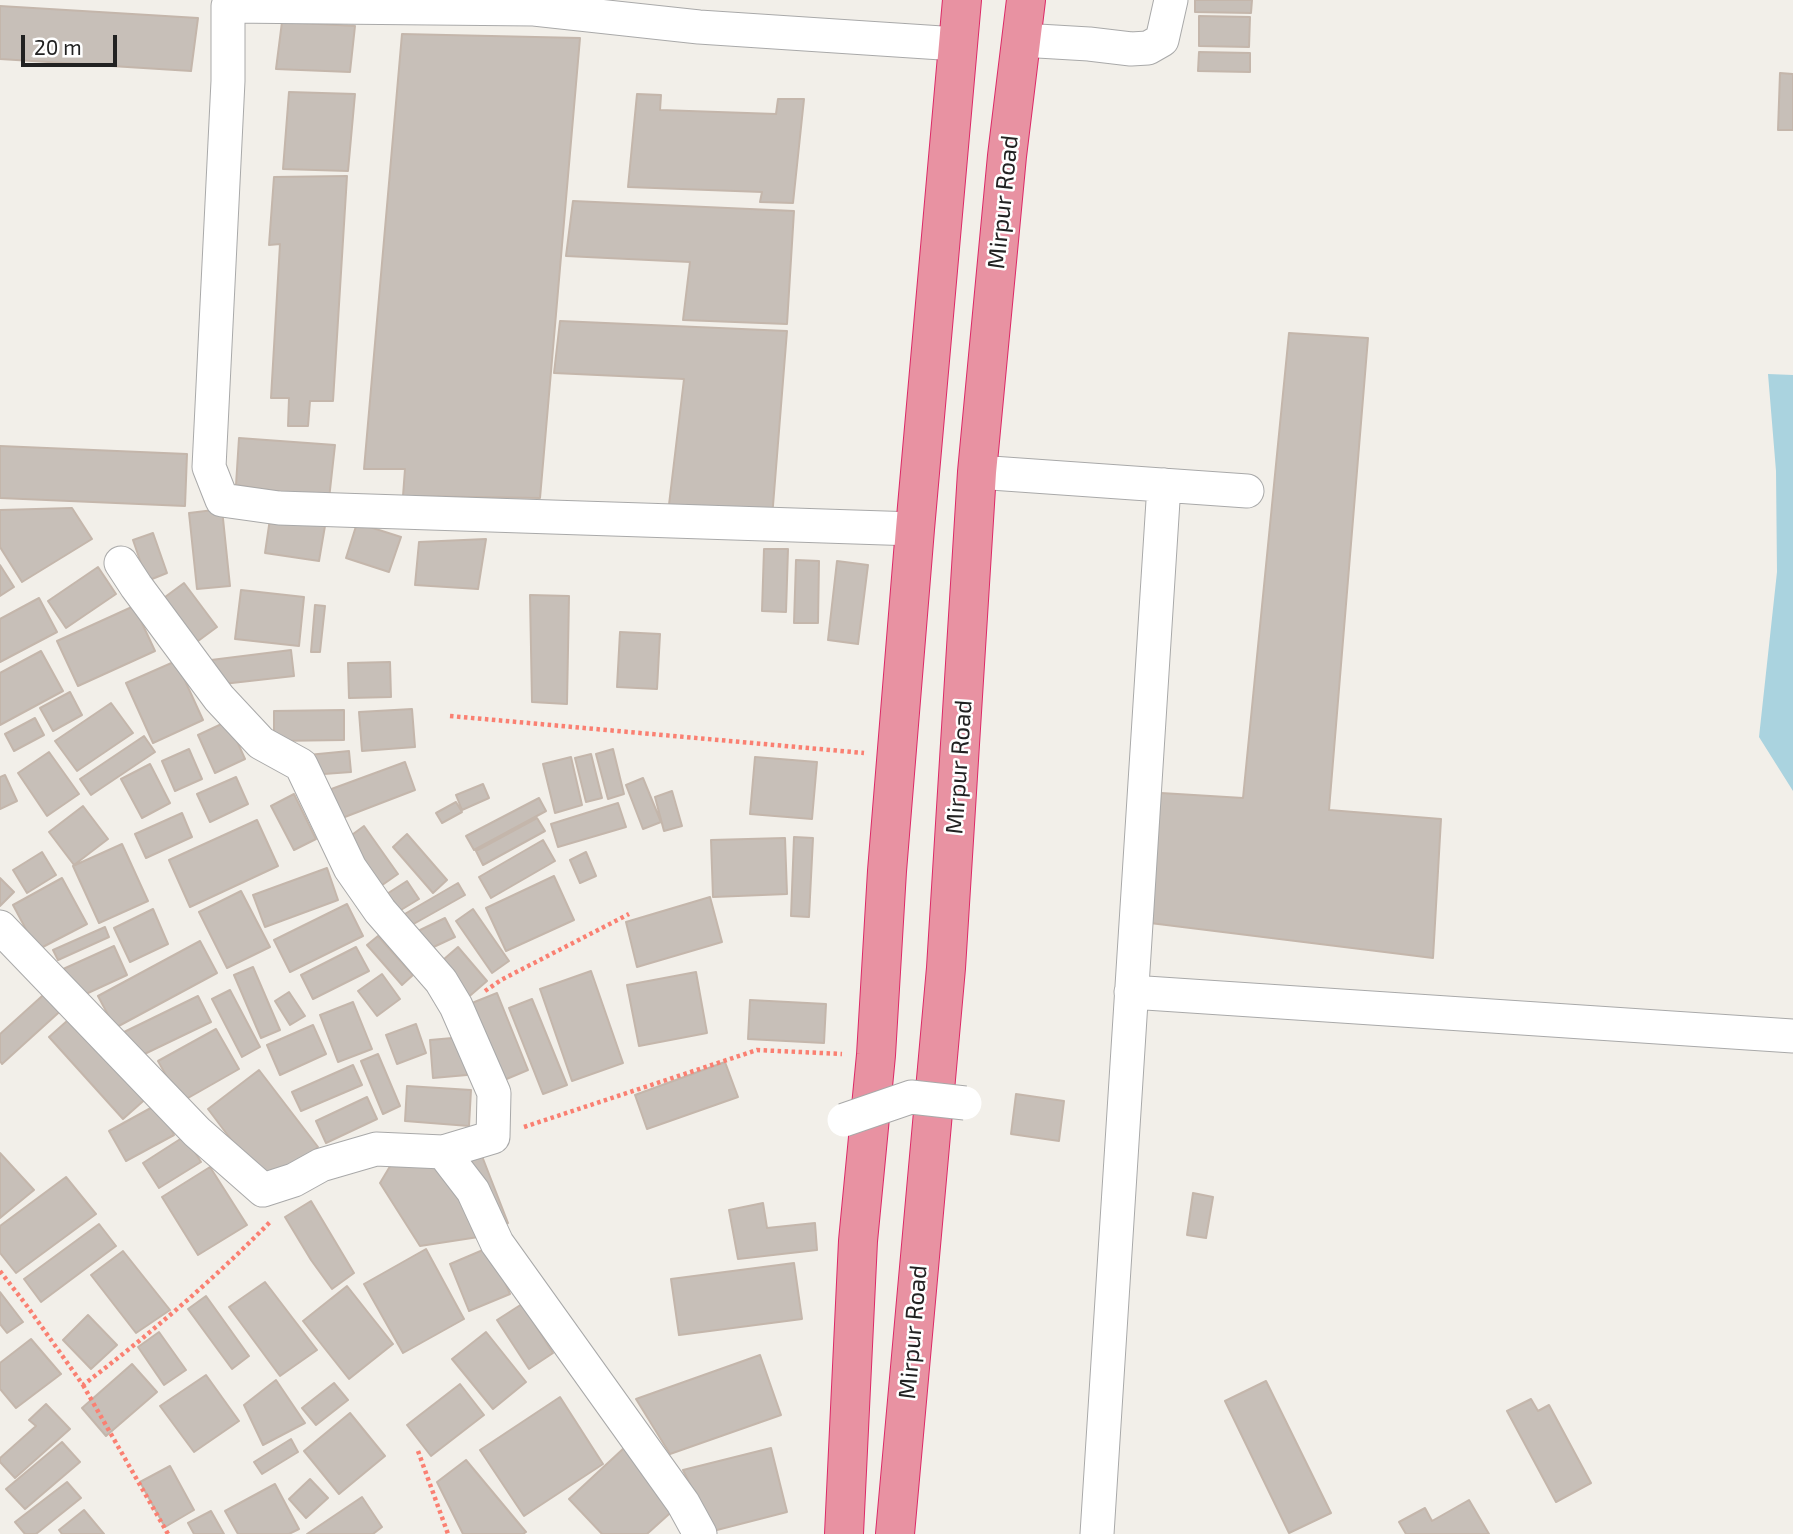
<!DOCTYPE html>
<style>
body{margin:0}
#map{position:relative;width:1793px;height:1534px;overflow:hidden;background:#f2efe9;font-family:"Exo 2",sans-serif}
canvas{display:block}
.scale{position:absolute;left:21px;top:35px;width:96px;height:32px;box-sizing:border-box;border:4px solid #222;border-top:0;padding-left:9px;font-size:21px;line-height:24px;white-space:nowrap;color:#222;-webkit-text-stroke:5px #fff;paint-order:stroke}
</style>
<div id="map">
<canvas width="1793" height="1534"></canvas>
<div class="scale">20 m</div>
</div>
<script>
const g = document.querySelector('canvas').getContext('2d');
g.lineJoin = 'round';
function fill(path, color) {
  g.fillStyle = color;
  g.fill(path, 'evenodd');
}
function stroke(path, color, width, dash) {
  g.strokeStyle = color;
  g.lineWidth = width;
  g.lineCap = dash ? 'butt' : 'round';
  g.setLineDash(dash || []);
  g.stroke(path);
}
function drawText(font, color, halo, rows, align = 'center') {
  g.font = font + ' "Exo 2",sans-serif';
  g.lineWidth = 5;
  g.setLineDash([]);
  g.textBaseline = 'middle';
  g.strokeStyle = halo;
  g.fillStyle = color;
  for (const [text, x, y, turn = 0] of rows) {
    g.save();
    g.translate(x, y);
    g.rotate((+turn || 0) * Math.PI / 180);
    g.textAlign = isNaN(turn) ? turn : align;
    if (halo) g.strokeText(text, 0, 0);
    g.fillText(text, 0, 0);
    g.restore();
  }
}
fill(new Path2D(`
 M1768,374L1793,375V791L1759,737L1777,572L1776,471Z`), '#aad3df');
const building = new Path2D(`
 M1195,0H1252L1251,13L1195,12Z
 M0,6L198,18L191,71L0,59Z
 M1199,16L1250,17L1249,47L1199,46Z
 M282,22L355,26L350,72L276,69Z
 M402,34L580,38L540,498L403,496L405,469H364Z
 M1199,52L1250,53V72L1198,71Z
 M1780,73L1793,74V130H1778Z
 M289,92L355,94L348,171L283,169Z
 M637,94L661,95L660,110L776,114L778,99H804L793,203L760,202L762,192L628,187Z
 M347,176L333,401H310L308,426H288L289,398H271L280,244L269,245L274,177Z
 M573,201L794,211L787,324L683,320L690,262L566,256Z
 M560,321L787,331L772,518L668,513L684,379L554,373Z
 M1289,333L1368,338L1329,810L1441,819L1433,958L1150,923L1161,793L1243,798Z
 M239,438L335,445L329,499L236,485Z
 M0,446L187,454L185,506L0,498Z
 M72,508L92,539L22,582L0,547V510Z
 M222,509L230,586L197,589L189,513Z
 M271,512L326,520L319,561L265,553Z
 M357,523L401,537L389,572L346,558Z
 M153,533L167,573L147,581L133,540Z
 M486,539L478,589L415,585L419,542Z
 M764,549H788L786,612L762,611Z
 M796,560L819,561L818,623H794Z
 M837,561L868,565L858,644L828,640Z
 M0,565L14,587L0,596Z
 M98,567L116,594L66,628L48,601Z
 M184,583L217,627L194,644L161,600Z
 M241,590L304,597L299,646L235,639Z
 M530,595L569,596L567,704L532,702Z
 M39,598L57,632L0,662V619Z
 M315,605L325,606L320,652H311Z
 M134,606L155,651L78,686L57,641Z
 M620,632L660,634L657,689L617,687Z
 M291,650L294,676L214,685L211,660Z
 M41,651L63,691L0,725V673Z
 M176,661L203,720L153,743L126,683Z
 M390,662L391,697L349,698L348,663Z
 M70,692L82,715L53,731L40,708Z
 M111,703L133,733L77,771L55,741Z
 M412,709L415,747L362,751L359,712Z
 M344,710V740L274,741V711Z
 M35,718L44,735L14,751L5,734Z
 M228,721L245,759L215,773L198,735Z
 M144,736L155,752L91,795L80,779Z
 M189,749L202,779L175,791L162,761Z
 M613,749L624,794L608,799L596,754Z
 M349,751L351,772L310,775L308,755Z
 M49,752L79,794L47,816L18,773Z
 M591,754L602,798L586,802L575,758Z
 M571,757L582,805L555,813L543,764Z
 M755,757L817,762L812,819L750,814Z
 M405,762L415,790L337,820L326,791Z
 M150,764L170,803L142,818L121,779Z
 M5,775L17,801L0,809V777Z
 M236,777L248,804L210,822L197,794Z
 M643,778L661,822L643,829L626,785Z
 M483,784L489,798L462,810L456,795Z
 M672,791L682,826L664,831L655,797Z
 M294,794L316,839L294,850L271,806Z
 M539,798L546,811L474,850L466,836Z
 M456,802L462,812L442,823L436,813Z
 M618,803L626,827L558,847L551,824Z
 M83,806L108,839L74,865L49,832Z
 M182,813L192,837L146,858L135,834Z
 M537,818L545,831L483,865L476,851Z
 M257,820L278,866L190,907L169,860Z
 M364,826L398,874L378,888L345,840Z
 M407,834L447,880L433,893L393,847Z
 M794,837L813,838L809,917L791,916Z
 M785,838L787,894L713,897L711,840Z
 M543,840L555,861L491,898L479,877Z
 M122,844L148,901L99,923L73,866Z
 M42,852L56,875L27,893L13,870Z
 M586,852L596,876L580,883L570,860Z
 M327,868L338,900L265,927L253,895Z
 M554,876L574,920L506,951L486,908Z
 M0,878L14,892L0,906Z
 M62,878L87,924L37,950L13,905Z
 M407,881L419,899L391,916L379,899Z
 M458,883L465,895L410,926L403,915Z
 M241,891L270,947L227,968L199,912Z
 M710,897L722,942L637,967L626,922Z
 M347,904L363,936L290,972L274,940Z
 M153,909L168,944L130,962L114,928Z
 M473,909L509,961L492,973L456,921Z
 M445,918L455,937L425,951L416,932Z
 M105,927L109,937L58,960L53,950Z
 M378,936L413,975L402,985L367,945Z
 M200,941L217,973L115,1028L98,996Z
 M114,946L127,975L75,999L61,970Z
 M356,947L369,971L313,999L301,975Z
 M458,947L487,981L465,1000L436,966Z
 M253,967L280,1030L261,1038L234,975Z
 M591,971L623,1063L572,1081L540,989Z
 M696,972L707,1033L639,1046L627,985Z
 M382,974L400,999L377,1016L358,991Z
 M51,988L67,1005L2,1064L0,1061V1034Z
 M230,990L260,1047L242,1057L212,999Z
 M289,992L305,1016L290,1025L275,1001Z
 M497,993L528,1070L497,1083L467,1005Z
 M198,996L211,1022L132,1060L120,1034Z
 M532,999L567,1085L543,1094L509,1008Z
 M750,1000L826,1004L824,1043L748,1039Z
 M353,1002L372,1049L338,1062L320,1015Z
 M76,1013L150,1095L123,1119L49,1037Z
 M416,1024L426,1053L397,1064L386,1035Z
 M313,1025L326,1054L280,1075L267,1045Z
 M216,1029L239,1069L181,1102L158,1061Z
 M464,1037L467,1075L433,1078L430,1040Z
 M378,1054L400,1106L383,1114L361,1061Z
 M725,1062L738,1097L647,1129L635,1095Z
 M353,1065L362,1085L301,1111L292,1092Z
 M259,1070L318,1147L266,1186L208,1109Z
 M407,1086L471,1090L469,1126L405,1121Z
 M1016,1094L1064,1101L1059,1141L1011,1134Z
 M367,1097L377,1119L326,1143L316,1121Z
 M158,1104L174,1135L126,1161L109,1131Z
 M185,1136L201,1162L159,1188L143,1163Z
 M480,1151L508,1223L497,1228L469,1155Z
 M0,1153L34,1190L0,1218Z
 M398,1153L442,1161L485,1236L420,1246L380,1183Z
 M210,1167L247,1225L198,1255L162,1197Z
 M66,1177L96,1214L16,1273L0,1253V1226Z
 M1193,1193L1213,1197L1206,1238L1187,1235Z
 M311,1201L354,1273L332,1289L311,1260L285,1217Z
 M763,1203L767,1228L815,1223L817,1250L738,1259L729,1210Z
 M99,1224L116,1246L41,1302L24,1279Z
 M490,1247L510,1294L469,1311L450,1264Z
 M426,1249L464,1319L403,1353L364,1284Z
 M123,1251L170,1310L136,1333L91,1275Z
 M794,1263L802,1319L679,1335L671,1279Z
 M265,1282L317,1350L280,1376L229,1307Z
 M347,1286L393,1344L349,1379L303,1321Z
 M0,1292L23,1322L7,1333L0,1324Z
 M206,1296L249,1356L232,1369L188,1309Z
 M522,1304L553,1353L529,1369L497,1320Z
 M88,1315L117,1345L91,1369L63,1340Z
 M159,1332L186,1370L164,1385L138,1347Z
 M486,1332L526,1382L493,1409L452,1359Z
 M31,1339L61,1374L16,1408L0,1389V1363Z
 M760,1355L781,1415L670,1454L636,1399Z
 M132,1364L157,1392L106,1436L82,1408Z
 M206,1375L239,1421L194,1452L160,1406Z
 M276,1380L305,1423L263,1445L244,1405Z
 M1266,1381L1331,1513L1289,1533L1225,1401Z
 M334,1383L348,1400L316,1425L302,1408Z
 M460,1384L484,1415L431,1456L407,1425Z
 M560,1397L603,1464L524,1516L480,1450Z
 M1531,1399L1538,1411L1549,1405L1591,1483L1556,1502L1507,1411Z
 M46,1404L70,1429L15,1478L0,1462V1458L36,1426L29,1420Z
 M350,1413L385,1456L339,1494L304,1451Z
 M291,1439L298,1452L262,1474L254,1462Z
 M62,1442L80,1462L25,1509L6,1489Z
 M624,1448L678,1506L647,1534H602L569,1499Z
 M771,1448L787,1512L713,1531L683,1470Z
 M466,1460L526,1532L523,1534H463L437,1482Z
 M170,1466L194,1510L165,1527L140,1482Z
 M310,1479L328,1498L306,1518L289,1499Z
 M67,1482L81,1498L36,1534H25L15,1522Z
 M275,1484L299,1529L289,1534H238L225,1511Z
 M362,1497L382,1527L373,1534H307Z
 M1469,1500L1489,1534H1406L1399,1522L1425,1508L1432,1521Z
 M84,1510L104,1534H62L59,1530Z
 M211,1511L224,1534H194L188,1523Z`);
fill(building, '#c7bfb8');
stroke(building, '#c4b6ab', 2);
const minor = new Path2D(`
 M555,0L534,9L228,6V81L209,467L222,500L279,508L915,529
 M534,9L699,27L957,44
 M1021,40L1089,44L1131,49L1148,48L1162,40L1171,0
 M977,472L1247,491
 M121,563L136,586L219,698L261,743L301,765L350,868L380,911L441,981L456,1006L494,1093L493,1137L443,1152
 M0,927L197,1132L263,1190L294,1180L321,1165L376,1149L443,1152L473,1191L497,1243L683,1503L700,1534
 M1131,992L1793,1036
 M1097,1534L1164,485`);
const highway = new Path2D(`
 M844,1534L858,1241L876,1055L887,871L915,529L962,0
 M895,1534L946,968L977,472L1007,156L1026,0`);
stroke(minor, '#a9a9a9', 35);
stroke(highway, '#dc2a67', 40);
stroke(new Path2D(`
 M450,716L864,753
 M485,991L501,980L629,914
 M524,1127L757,1050L842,1054
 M0,1271L27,1306L83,1385C149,1335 212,1281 270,1222
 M83,1385L168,1534
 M418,1451L448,1534`), '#fa8072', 4.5, [3.5, 3.5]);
stroke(minor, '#fff', 33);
stroke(highway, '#e892a2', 38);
const minorBridge = new Path2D(`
 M844,1120L911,1097L965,1103`);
stroke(minorBridge, '#a9a9a9', 35, []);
stroke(minorBridge, '#fff', 33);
drawText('24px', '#222', '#fff', [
 ["Mirpur Road",1003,202,-84],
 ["Mirpur Road",959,767,-86],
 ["Mirpur Road",913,1332,-85]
]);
</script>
